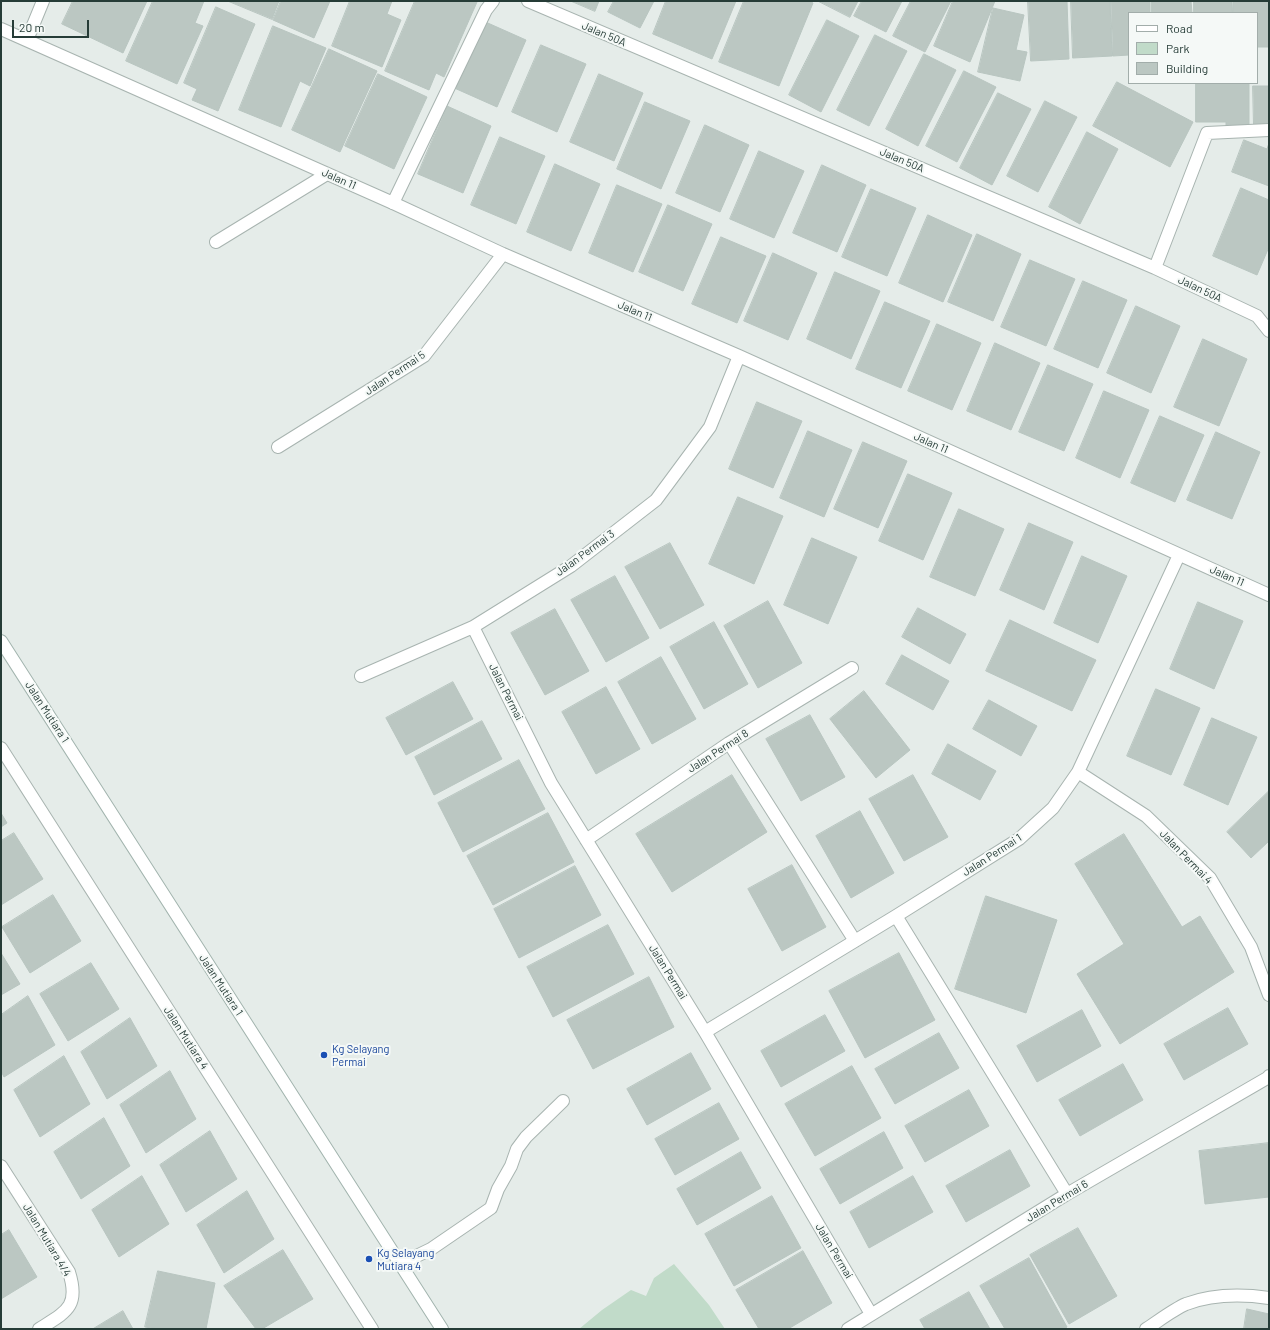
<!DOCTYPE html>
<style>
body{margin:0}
#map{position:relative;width:1270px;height:1330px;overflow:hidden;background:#e5ece9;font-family:Barlow,sans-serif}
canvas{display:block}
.frame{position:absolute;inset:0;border:2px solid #263c37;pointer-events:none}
.legend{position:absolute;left:1128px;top:12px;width:130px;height:72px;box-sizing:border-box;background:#f5f9f7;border:1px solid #a2adaa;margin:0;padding:5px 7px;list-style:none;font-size:12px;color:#263c37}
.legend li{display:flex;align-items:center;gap:8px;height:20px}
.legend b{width:20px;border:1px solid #a2adaa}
.scale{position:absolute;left:12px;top:20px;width:77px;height:18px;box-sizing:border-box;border:2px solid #263c37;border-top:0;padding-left:5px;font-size:12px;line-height:14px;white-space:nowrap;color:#263c37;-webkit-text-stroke:3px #f5f9f7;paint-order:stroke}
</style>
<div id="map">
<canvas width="1270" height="1330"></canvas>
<div class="frame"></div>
<ul class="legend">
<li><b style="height:5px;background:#fff"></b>Road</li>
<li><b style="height:11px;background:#c1dbc9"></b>Park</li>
<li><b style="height:11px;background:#bbc7c2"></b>Building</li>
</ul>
<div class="scale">20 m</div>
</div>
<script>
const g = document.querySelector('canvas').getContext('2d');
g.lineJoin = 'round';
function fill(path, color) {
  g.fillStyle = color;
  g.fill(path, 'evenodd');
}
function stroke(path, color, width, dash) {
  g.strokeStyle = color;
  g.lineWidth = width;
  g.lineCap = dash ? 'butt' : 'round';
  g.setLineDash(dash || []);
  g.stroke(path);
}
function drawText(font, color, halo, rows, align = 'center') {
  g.font = font + ' Barlow,sans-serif';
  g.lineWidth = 4;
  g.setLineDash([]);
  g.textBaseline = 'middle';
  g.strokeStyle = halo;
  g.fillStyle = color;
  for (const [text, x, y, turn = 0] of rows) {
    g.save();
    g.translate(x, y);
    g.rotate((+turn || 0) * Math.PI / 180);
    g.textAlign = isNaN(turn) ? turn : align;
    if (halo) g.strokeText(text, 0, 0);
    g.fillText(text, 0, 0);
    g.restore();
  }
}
fill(new Path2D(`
 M674,1264L709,1305L725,1329H579L602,1310L631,1290L646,1296L654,1278Z`), '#c1dbc9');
const building = new Path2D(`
 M73,1H147L123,53L62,24Z
 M153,1H204L195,23L203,26L177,84L126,61Z
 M228,1H279L272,19Z
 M281,1H330L314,38L273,20Z
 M350,1H392L387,14L401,20L382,67L332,46Z
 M415,1H474L477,2L444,77L436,73L429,90L385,71Z
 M571,1H599L595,11Z
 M614,1H654L640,28L608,12Z
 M666,1H736L712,59L653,34Z
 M744,1H809L813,3L779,86L719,62Z
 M818,1H858L850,17Z
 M862,1H902L886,32L854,16Z
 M911,1H951L925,52L893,36Z
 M953,1H995L970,62L934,46Z
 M1028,1H1067L1069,59L1031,61Z
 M1071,1H1110L1112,56L1073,58Z
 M1111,1H1150V13H1129V55L1113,56Z
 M1152,1H1191L1192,13H1152Z
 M1194,1H1233V13H1194Z
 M1232,1H1269V47H1257V13H1233Z
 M216,7L255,24L218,111L192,100L197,89L184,83Z
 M993,8L1024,15L1016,50L1027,52L1020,81L978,72Z
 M481,20L526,40L497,107L452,87Z
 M827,20L859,36L821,112L789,95Z
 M273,26L326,48L310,86L300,81L281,127L239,110Z
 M875,35L907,51L869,126L837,110Z
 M541,45L586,64L557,132L512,112Z
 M329,49L377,71L340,152L292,130Z
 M924,54L956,70L918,146L886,129Z
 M964,71L996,87L957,162L926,146Z
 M378,74L427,97L394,169L345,146Z
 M599,74L643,93L614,161L570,142Z
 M1117,82L1193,122L1170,167L1093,126Z
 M1196,83H1249V127L1226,128V122H1196Z
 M1253,86H1269V128H1254Z
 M998,93L1031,109L992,185L960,168Z
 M1045,101L1077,117L1038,192L1007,176Z
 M645,102L690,121L661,189L617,169Z
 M447,106L491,126L463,193L418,174Z
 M705,125L749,145L720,212L676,193Z
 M1087,132L1118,149L1080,224L1049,207Z
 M500,137L545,156L516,224L471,205Z
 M1244,140L1267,149L1269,143V186L1232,172Z
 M759,151L804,171L774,238L730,219Z
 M555,164L600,184L571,251L527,232Z
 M822,165L866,185L837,252L793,233Z
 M617,185L662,204L633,272L589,253Z
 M1241,188L1269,200V247L1257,275L1213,256Z
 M871,189L916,208L887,276L842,257Z
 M668,205L712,224L683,291L639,272Z
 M928,215L972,235L943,302L899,283Z
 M977,234L1021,254L993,321L948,302Z
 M721,237L766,256L737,323L692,304Z
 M773,253L817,273L788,340L744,321Z
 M1030,260L1075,279L1046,346L1001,327Z
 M835,272L880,291L851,359L807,339Z
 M1083,281L1127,300L1098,368L1054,349Z
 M885,302L930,321L901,388L856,369Z
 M1136,306L1180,326L1151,393L1107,373Z
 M937,324L981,343L952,410L908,391Z
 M1203,339L1247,359L1219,426L1174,407Z
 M995,343L1040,363L1011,430L967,411Z
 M1048,365L1093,384L1064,451L1019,432Z
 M1104,391L1149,410L1120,478L1076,458Z
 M757,402L802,421L773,488L729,469Z
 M1160,416L1204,435L1175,502L1131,483Z
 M808,431L852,450L824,517L780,498Z
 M1216,432L1260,452L1232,519L1187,500Z
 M863,442L907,461L878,528L834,509Z
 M908,474L952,493L923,560L879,541Z
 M738,497L783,516L754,584L709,564Z
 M959,509L1004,529L975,596L930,577Z
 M1029,523L1073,542L1044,610L1000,590Z
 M812,538L857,557L828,624L784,605Z
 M670,543L704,605L660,629L625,567Z
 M1082,556L1127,576L1098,643L1054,623Z
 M615,576L649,638L606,662L571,600Z
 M768,601L802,663L758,688L724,626Z
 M1198,602L1243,621L1214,689L1170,669Z
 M918,608L966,634L950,664L902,637Z
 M555,609L589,671L545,695L511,633Z
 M1010,620L1096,660L1072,711L986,671Z
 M714,622L748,684L704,709L670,647Z
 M902,655L949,681L933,710L886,684Z
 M661,657L696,719L652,744L618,682Z
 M453,682L473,719L406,755L386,718Z
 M606,687L640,749L596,774L562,712Z
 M1156,689L1200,708L1171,775L1127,756Z
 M864,691L910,750L876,778L830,719Z
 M989,700L1037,726L1021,756L973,729Z
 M810,715L845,777L801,801L766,739Z
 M1212,718L1257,737L1228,805L1184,785Z
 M482,721L502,759L434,795L415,757Z
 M948,744L996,771L980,800L932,774Z
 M519,760L545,809L463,852L438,803Z
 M732,775L767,832L672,892L636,834Z
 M913,775L948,837L904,861L869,799Z
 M1269,791V841L1251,858L1227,832Z
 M860,811L894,873L851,898L816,836Z
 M1,813L7,823L1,827Z
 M548,813L574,862L493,905L467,856Z
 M14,833L43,879L1,905V841Z
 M1124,834L1182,927L1200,916L1234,972L1120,1044L1077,974L1124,944L1075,864Z
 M792,865L826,927L782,951L748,889Z
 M575,866L601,915L519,958L494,909Z
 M53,895L81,941L30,973L2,927Z
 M986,896L1057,920L1026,1013L955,989Z
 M608,925L634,974L553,1017L527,967Z
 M1,953L20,984L1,995Z
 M899,953L935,1020L865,1058L829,991Z
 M91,963L119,1009L68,1041L40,994Z
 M649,977L674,1027L593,1069L567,1020Z
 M28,996L55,1045L4,1077L1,1071V1015Z
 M1228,1008L1248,1044L1184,1080L1164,1044Z
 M1082,1010L1101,1046L1037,1082L1017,1046Z
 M825,1015L845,1051L781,1087L761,1051Z
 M130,1018L157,1066L107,1099L81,1052Z
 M939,1033L959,1068L895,1104L875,1069Z
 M691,1053L711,1089L647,1125L627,1089Z
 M64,1056L90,1104L40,1137L14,1090Z
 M1123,1064L1143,1100L1080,1136L1059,1100Z
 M852,1066L881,1118L815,1156L785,1104Z
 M170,1071L196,1119L146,1153L120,1105Z
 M969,1090L989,1126L925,1162L905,1126Z
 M719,1103L739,1139L675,1175L655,1139Z
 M104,1118L130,1166L81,1199L54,1152Z
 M210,1131L237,1179L186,1212L160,1165Z
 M884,1132L903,1168L840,1204L820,1169Z
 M1269,1143V1197L1205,1204L1199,1151Z
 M1010,1150L1030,1186L966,1222L946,1186Z
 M741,1152L761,1188L697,1225L677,1189Z
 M142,1176L169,1224L119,1257L92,1210Z
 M913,1176L933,1212L869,1248L850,1212Z
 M247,1191L274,1239L224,1273L197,1225Z
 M772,1196L801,1248L734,1286L705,1234Z
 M1078,1228L1117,1296L1069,1324L1030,1255Z
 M9,1230L37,1277L1,1299V1235Z
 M283,1250L313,1299L262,1329H256L224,1286Z
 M803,1251L832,1303L788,1329H759L736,1290Z
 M1029,1258L1067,1327L1064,1329H1005L980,1286Z
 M158,1271L215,1283L206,1329H158L145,1327Z
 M969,1292L990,1329H925L920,1320Z
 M1247,1309L1269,1314V1329H1244Z
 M123,1311L133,1329H93Z`);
fill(building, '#bbc7c2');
stroke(building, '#b8c5c0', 1);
const lane = new Path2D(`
 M393,203L486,10L493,1
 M400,1264L431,1249L491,1208L498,1189L511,1166L517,1149L526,1137L563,1101`);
const street = new Path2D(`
 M528,1L1155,268L1257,316L1269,331
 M1,29L393,203L503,254L739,356L1269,595
 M27,40L43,1
 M216,242L327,174
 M1155,268L1207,133L1269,130
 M278,447L424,356L503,254
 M473,627L551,783L705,1032L871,1314
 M361,676L473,627L571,566L656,500L710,427L739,356
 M729,743L855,941
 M1,748L372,1329
 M1078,772L1146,816L1210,878L1251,947L1269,995
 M586,840L729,743L852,668
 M896,916L1067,1194
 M705,1032L896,916L1019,839L1053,808L1078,772L1179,555
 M1,1166L69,1272C80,1307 66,1312 39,1329
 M848,1329L1067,1194L1269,1077V1076
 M1146,1329C1157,1322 1174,1309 1186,1304C1213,1294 1241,1294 1269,1298`);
const secondary = new Path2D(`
 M1,641L442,1329`);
stroke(lane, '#a8b4b0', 14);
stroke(street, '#a8b4b0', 14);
stroke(secondary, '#a2b4ae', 14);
stroke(lane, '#fff', 12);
stroke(street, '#fff', 12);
stroke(secondary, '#fff', 12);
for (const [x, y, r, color] of [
 [324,1055,4,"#1a4fb4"],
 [369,1259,4,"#1a4fb4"]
]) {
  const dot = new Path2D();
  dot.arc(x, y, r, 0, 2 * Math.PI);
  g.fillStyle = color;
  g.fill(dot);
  stroke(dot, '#f5f9f7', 1.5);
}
drawText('11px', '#263c37', '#f5f9f7', [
 ["Jalan 50A",604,34,23],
 ["Jalan 50A",902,160,23],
 ["Jalan 11",339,179,24],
 ["Jalan 50A",1200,289,25],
 ["Jalan 11",635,311,23],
 ["Jalan Permai 5",395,373,-34],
 ["Jalan 11",931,443,24],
 ["Jalan Permai 3",585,553,-36],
 ["Jalan 11",1227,576,24],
 ["Jalan Permai",506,692,63],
 ["Jalan Mutiara 1",47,712,57],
 ["Jalan Permai 8",718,751,-33],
 ["Jalan Permai 1",992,855,-33],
 ["Jalan Permai 4",1186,857,46],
 ["Jalan Permai",668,972,58],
 ["Jalan Mutiara 1",221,985,57],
 ["Jalan Mutiara 4",186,1038,57],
 ["Jalan Permai 6",1057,1201,-31],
 ["Jalan Mutiara 4/4",47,1240,59],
 ["Jalan Permai",834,1251,59]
]);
drawText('11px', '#164399', '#f5f9f7', [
 ["Kg Selayang",332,1049],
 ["Permai",332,1062],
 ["Kg Selayang",377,1253],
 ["Mutiara 4",377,1266]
], 'left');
</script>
